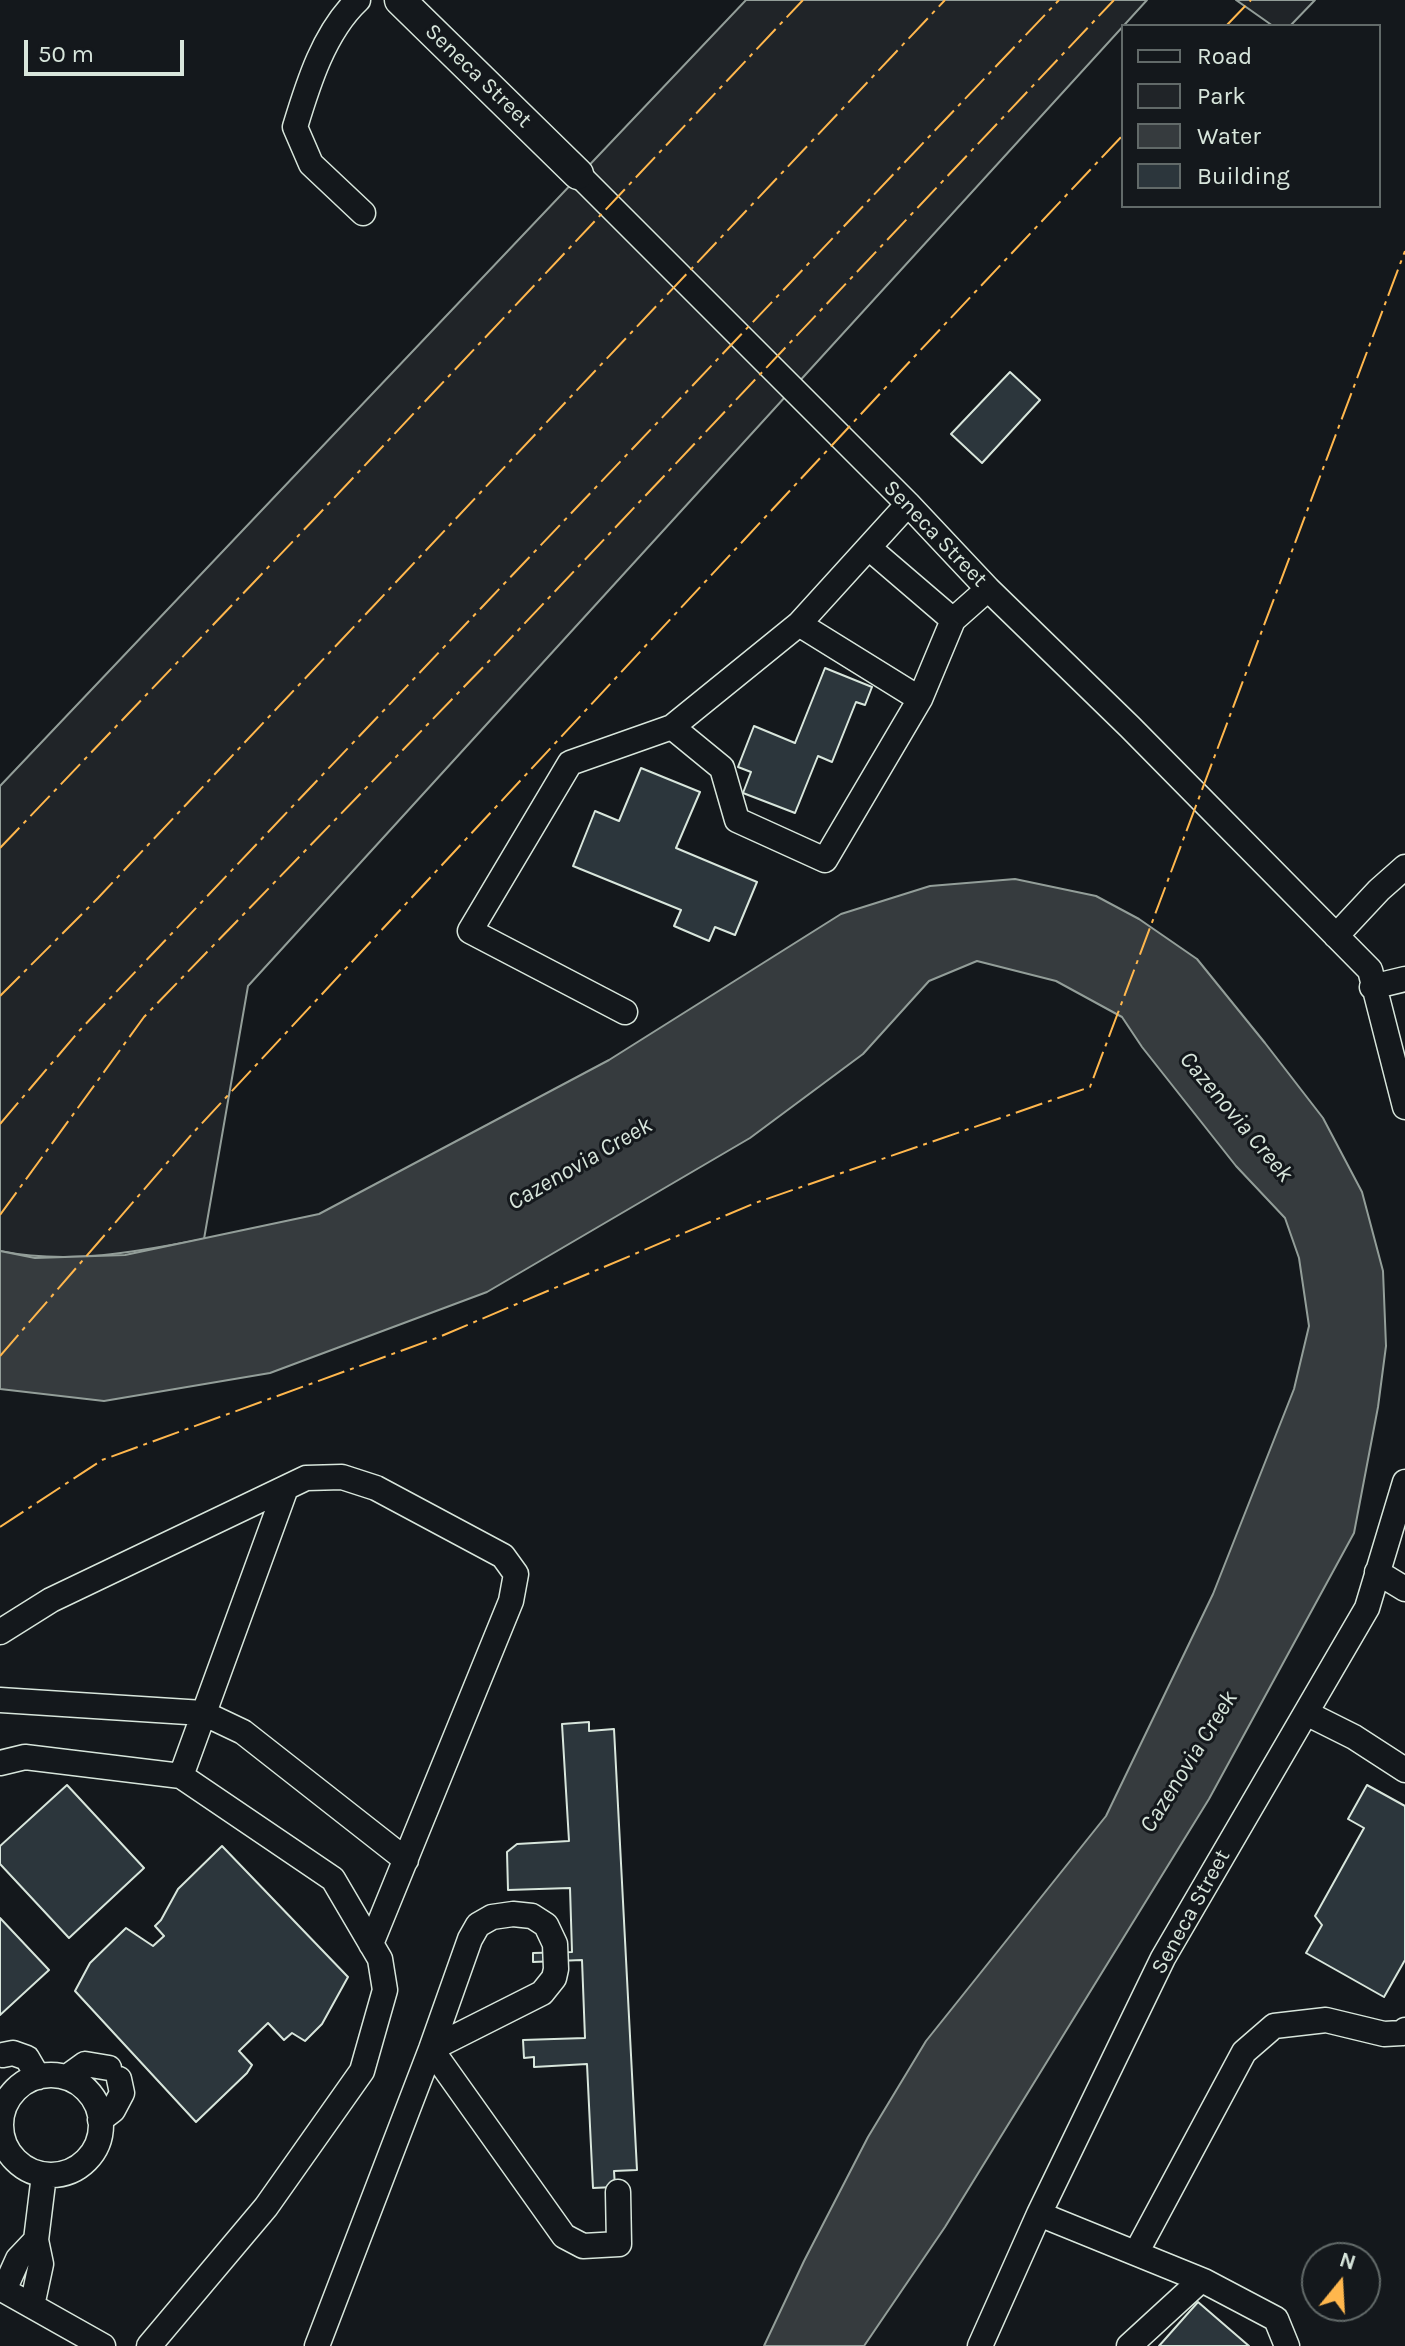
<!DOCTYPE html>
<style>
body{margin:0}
#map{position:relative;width:1405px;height:2346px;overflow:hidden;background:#14181c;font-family:Karla,sans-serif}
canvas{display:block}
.legend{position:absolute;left:1121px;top:24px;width:260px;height:184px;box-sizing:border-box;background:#14181c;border:2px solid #626a69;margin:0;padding:10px 14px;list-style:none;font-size:24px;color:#d8e6dc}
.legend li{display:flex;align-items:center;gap:16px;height:40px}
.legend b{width:40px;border:2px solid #626a69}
.north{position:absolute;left:1301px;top:2242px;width:80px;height:80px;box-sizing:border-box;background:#14181c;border:2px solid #626a69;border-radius:50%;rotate:18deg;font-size:22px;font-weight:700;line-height:32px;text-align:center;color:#d8e6dc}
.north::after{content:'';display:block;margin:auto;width:28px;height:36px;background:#ffb74d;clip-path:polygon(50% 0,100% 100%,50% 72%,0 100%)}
.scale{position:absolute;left:24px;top:40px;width:160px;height:36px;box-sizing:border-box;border:4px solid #d8e6dc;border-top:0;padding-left:10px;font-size:24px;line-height:28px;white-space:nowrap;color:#d8e6dc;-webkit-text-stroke:6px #14181c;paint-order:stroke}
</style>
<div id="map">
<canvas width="1405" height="2346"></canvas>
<ul class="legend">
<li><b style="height:10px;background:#14181c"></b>Road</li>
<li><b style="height:22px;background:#202428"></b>Park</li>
<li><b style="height:22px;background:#363b3e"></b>Water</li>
<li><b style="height:22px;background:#2c363c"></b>Building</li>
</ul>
<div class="north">N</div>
<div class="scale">50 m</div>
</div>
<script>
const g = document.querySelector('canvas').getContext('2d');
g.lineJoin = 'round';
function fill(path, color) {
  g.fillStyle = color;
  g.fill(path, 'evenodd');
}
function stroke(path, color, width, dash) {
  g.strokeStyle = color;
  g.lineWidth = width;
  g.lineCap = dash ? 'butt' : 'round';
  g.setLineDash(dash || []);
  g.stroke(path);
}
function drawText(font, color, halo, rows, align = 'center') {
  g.font = font + ' Karla,sans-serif';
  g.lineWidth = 6;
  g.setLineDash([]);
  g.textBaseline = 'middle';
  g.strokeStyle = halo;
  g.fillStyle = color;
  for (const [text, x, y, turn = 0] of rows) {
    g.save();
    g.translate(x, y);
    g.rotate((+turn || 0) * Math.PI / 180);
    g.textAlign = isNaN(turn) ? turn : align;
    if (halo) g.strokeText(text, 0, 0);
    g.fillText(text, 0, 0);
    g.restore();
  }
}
const green = new Path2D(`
 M746,0H1147L248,986L204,1239C136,1252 69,1265 0,1251V786Z
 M1236,0H1315L1290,26H1273Z`);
fill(green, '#202428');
stroke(green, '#939e99', 2);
const water = new Path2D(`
 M1015,879L1096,896L1139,919L1197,959L1265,1043L1323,1118L1362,1192L1383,1271L1386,1346L1378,1407L1354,1533L1209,1799L945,2227L864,2346H764L804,2261L868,2137L926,2041L1106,1816L1213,1594L1294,1389L1309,1326L1299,1258L1285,1218L1236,1166L1142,1047L1122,1017L1056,981L977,961L929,981L863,1054L750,1138L487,1292L270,1373L104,1401L0,1389V1251L35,1258L125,1255L319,1214L609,1060L841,914L930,886Z`);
fill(water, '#363b3e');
stroke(water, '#939e99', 2);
const building = new Path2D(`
 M1010,372L1040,400L982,463L951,434Z
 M825,668L872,687L865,705L856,702L832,762L818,756L795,813L743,793L751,772L738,767L754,726L795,743Z
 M641,768L700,792L676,848L757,882L735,935L715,927L709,941L674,926L681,910L573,866L595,811L619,821Z
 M589,1722V1731L614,1729L637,2170L614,2171L615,2187L593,2188L587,2064L534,2067V2057L524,2058L523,2040L585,2038L582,1960L533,1962V1953L572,1952L570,1888L508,1890L507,1852L517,1844L569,1841L562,1724Z
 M67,1785L144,1868L69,1938L0,1864V1846Z
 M1367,1785L1405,1806V1960L1384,1997L1306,1953L1322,1925L1315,1916L1364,1828L1348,1819Z
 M222,1846L348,1977L322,2024L305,2041L292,2033L284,2040L268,2023L239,2051L252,2065L247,2073L196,2122L75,1991L90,1963L126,1928L153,1946L164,1936L155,1926L161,1920L178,1889Z
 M0,1918L49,1970L0,2015Z
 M1198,2302L1249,2346H1159Z`);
fill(building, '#2c363c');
stroke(building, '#d8e6dc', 2);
const minor = new Path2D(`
 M358,0C324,32 308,84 295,127L311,164L363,213
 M578,174L908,504L988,589L1130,727L1370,970L1405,1107
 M869,548L953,620
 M799,624L920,699
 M672,727L722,768L737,820L825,860L920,699L953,620L988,589
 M1336,936L1379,890L1405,867
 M1372,987L1405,979
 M625,1012L470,931L570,763L672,727L799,624L908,504
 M1377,1572L1405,1589
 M0,1632L51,1600L306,1478L342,1477L376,1488L503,1556L516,1574L511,1601L371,1944
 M0,1700L203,1713L243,1732L406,1860
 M1306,1713L1354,1737L1405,1770
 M0,1763L25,1757L181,1776L333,1879L380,1959L385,1990L362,2071L266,2207L149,2346
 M181,1776L286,1488
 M431,2049L564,2236L583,2246L619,2244L618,2192
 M3,2055L13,2053L27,2058L38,2077
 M1 2125a50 50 0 1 1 100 0a50 50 0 1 1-100 0Z
 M67,2077L85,2064L109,2068
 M100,2120L113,2110L122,2093L119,2079
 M1039,2214L1204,2281L1276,2319L1287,2346
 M1136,2253L1244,2052L1274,2026L1326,2020L1384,2034L1402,2033L1405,2030
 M0,2288L103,2346
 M4,2290L18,2259L36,2240
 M32,2306L41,2264L36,2240L44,2175
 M317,2346L431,2049L470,1939L478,1925L492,1917L513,1914L532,1916L546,1925L555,1944L556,1969L554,1978L542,1993L431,2049
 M980,2346L1039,2214L1163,1958L1367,1608L1405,1482
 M1129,2346L1201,2280`);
const major = new Path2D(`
 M400,0L578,174`);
stroke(minor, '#d8e6dc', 27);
stroke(major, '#d8e6dc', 33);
stroke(minor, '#14181c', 24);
stroke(major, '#14181c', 30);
stroke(new Path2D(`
 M1226,26L1251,0
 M0,848L319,514L803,0
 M0,996L98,898L945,0
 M0,1124L80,1030L1059,0
 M0,1215L144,1017L491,659L1114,0
 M0,1356L192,1134L914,357L1123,135
 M0,1527L102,1460L439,1337L755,1203L1090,1087L1405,251`), '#ffb74d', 2, [28, 6, 4, 6]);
drawText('22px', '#d8e6dc', '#14181c', [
 ["Seneca Street",478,76,44],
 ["Seneca Street",935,534,46],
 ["Seneca Street",1191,1912,-61]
]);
drawText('italic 24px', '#d8e6dc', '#14181c', [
 ["Cazenovia Creek",1236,1117,50],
 ["Cazenovia Creek",580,1164,-30],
 ["Cazenovia Creek",1189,1762,-58]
]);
</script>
